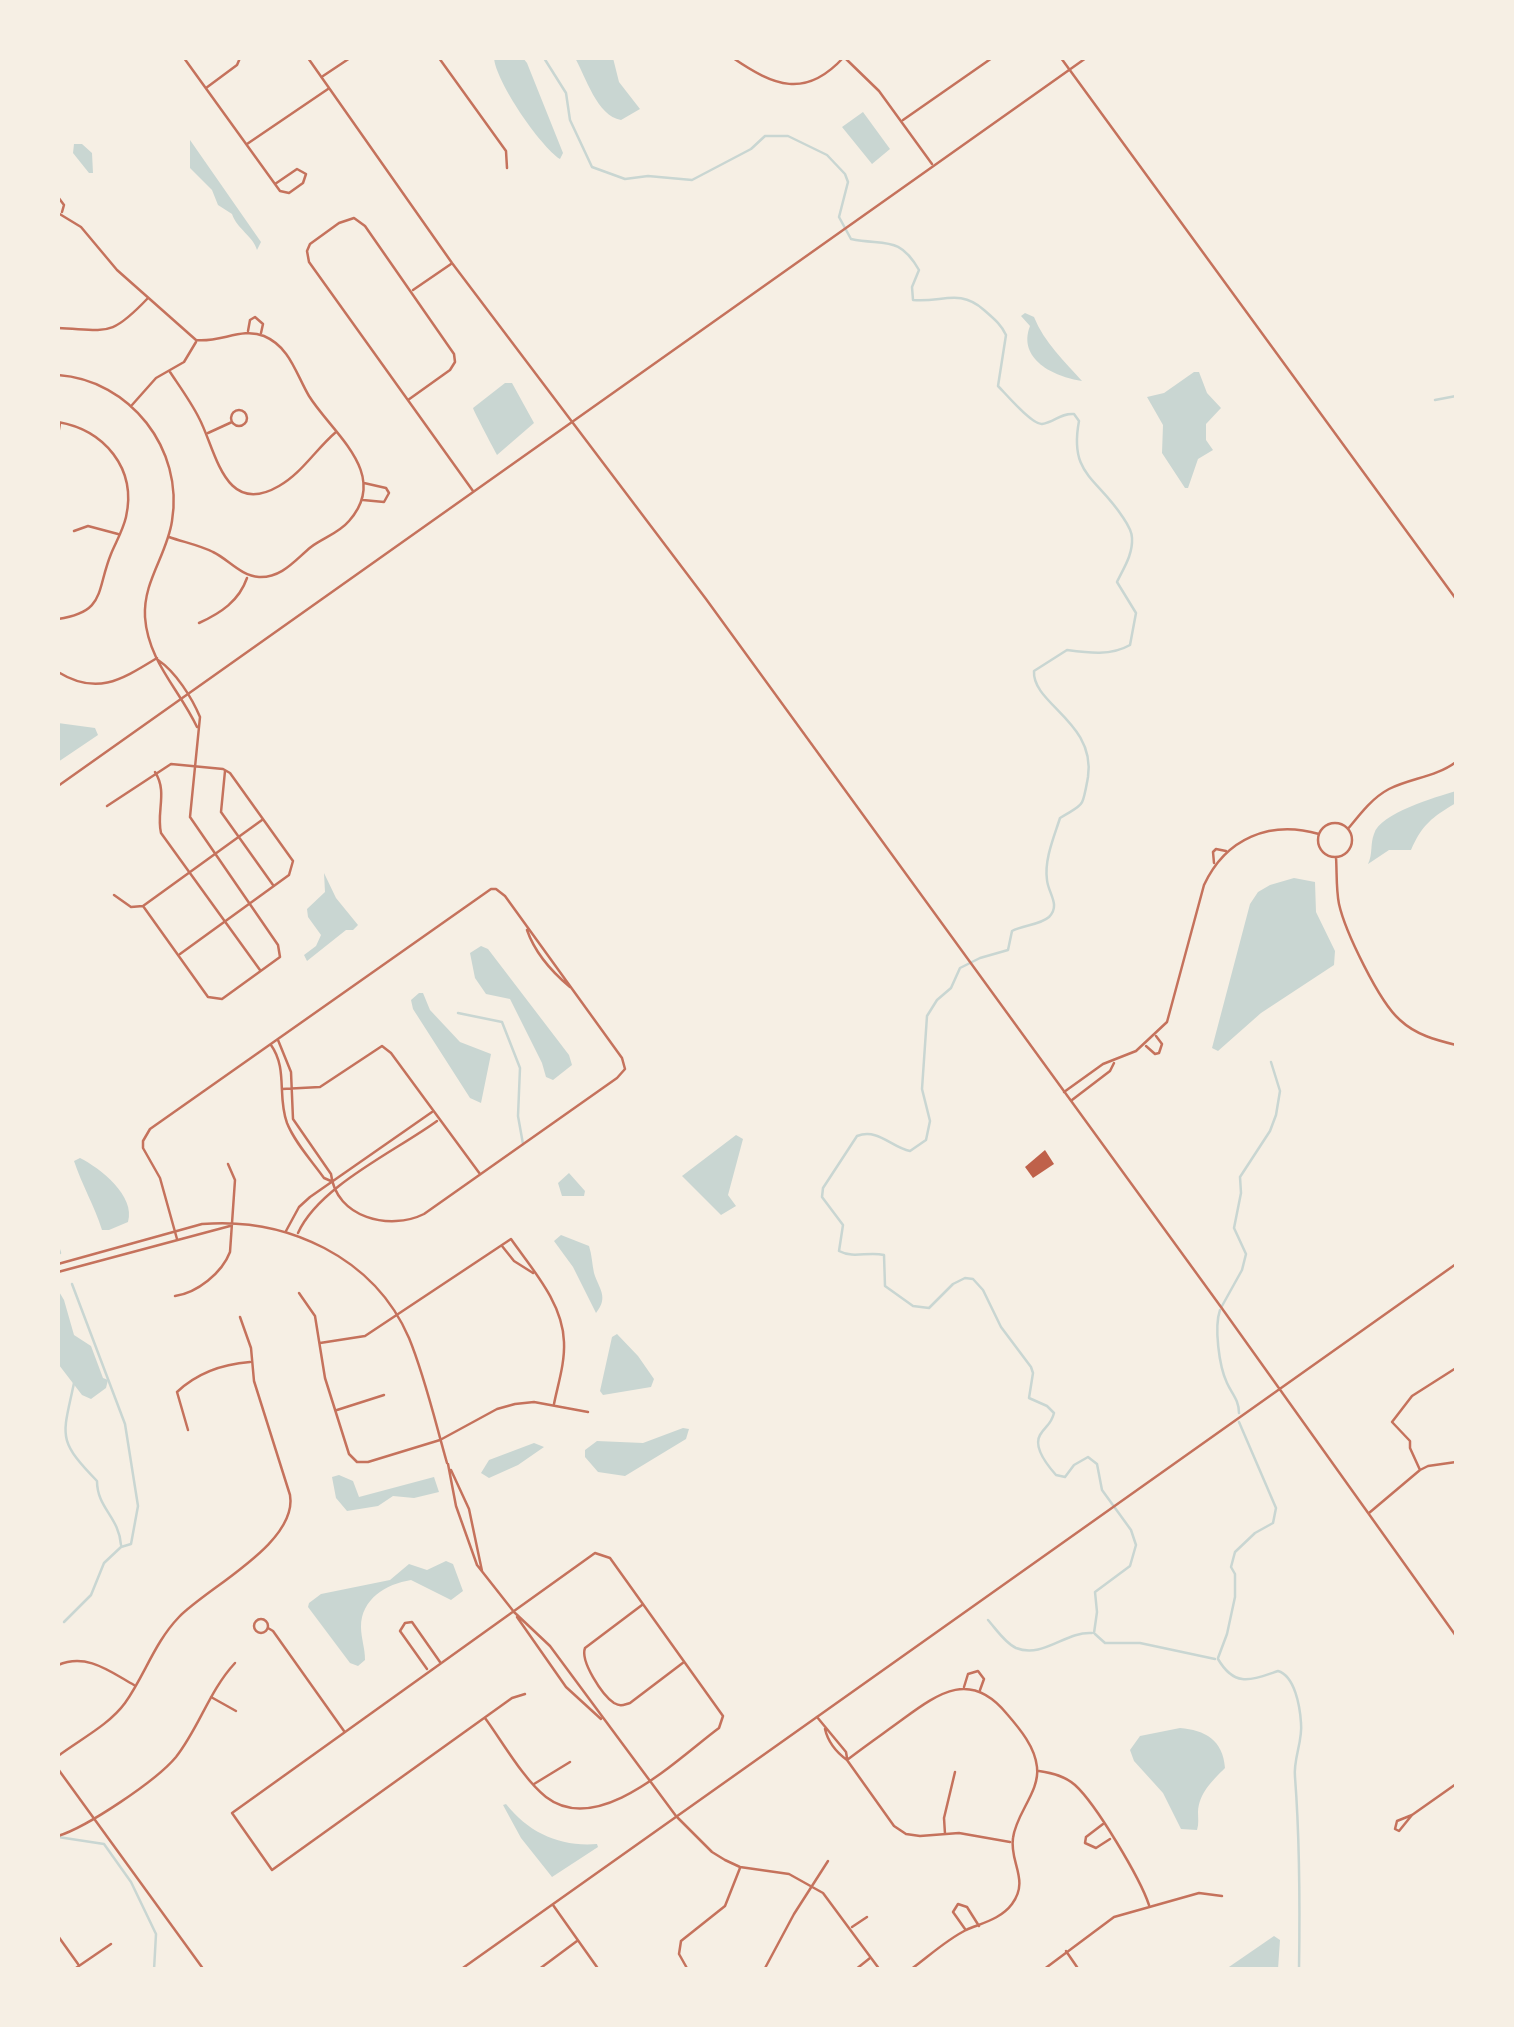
<!DOCTYPE html>
<style>
body{margin:0}
#map{position:relative;width:1514px;height:2027px;overflow:hidden;background:#f6efe4;font-family:Jost,sans-serif}
canvas{display:block}
.frame{position:absolute;inset:0;border:60px solid #f6efe4;pointer-events:none}
</style>
<div id="map">
<canvas width="1514" height="2027"></canvas>
<div class="frame"></div>
</div>
<script>
const g = document.querySelector('canvas').getContext('2d');
g.lineJoin = 'round';
function fill(path, color) {
  g.fillStyle = color;
  g.fill(path, 'evenodd');
}
function stroke(path, color, width, dash) {
  g.strokeStyle = color;
  g.lineWidth = width;
  g.lineCap = dash ? 'butt' : 'round';
  g.setLineDash(dash || []);
  g.stroke(path);
}
fill(new Path2D(`
 M494,58H523L527,63L563,153L560,159C540,146 496,82 494,58Z
 M575,58H613L619,82L640,109L621,120C597,116 586,77 575,58Z
 M863,112L890,149L872,164L842,127Z
 M190,140L261,242L257,250C253,236 237,229 232,214L218,205L212,190L190,168Z
 M74,144H82L92,153L93,173H89L73,153Z
 M1025,313L1034,317C1044,342 1065,362 1082,381C1054,377 1017,359 1030,326L1021,316Z
 M1194,372H1199L1207,393L1221,408L1206,424V440L1213,450L1198,459L1188,488H1185L1162,453L1163,425L1147,397L1164,393Z
 M505,383H512L534,423L497,455C495,451 474,412 473,408Z
 M58,723L95,728L98,735L58,762Z
 M1456,791V803C1432,817 1422,825 1411,850H1389L1368,864C1373,854 1370,844 1374,834C1380,813 1436,797 1456,791Z
 M324,873L336,898L358,925L353,930H346L307,961L304,955L316,946L321,935L308,917L307,909L325,892Z
 M1294,878L1315,882L1316,912L1335,951L1334,965L1261,1013L1218,1051L1212,1048L1250,904L1258,892L1270,885Z
 M481,946L488,949L569,1055L572,1065L553,1080L546,1077L542,1063L510,999L486,994L475,978L470,953Z
 M419,993H423L430,1010L460,1042L491,1054L481,1103L470,1098L413,1009L411,1000Z
 M736,1135L743,1139L728,1195L736,1206L721,1215L682,1176Z
 M80,1158C100,1168 136,1196 128,1222L109,1230H102C94,1205 82,1185 74,1161Z
 M569,1173L585,1191L584,1196H562L558,1183Z
 M561,1235L589,1246C592,1255 592,1264 594,1273C599,1289 609,1297 596,1313L573,1267L554,1241Z
 M58,1290L64,1300L74,1335L91,1346L103,1378L108,1380L106,1388L91,1399L82,1395L59,1365Z
 M617,1334L638,1356L654,1379L651,1387L603,1395L600,1391L612,1337Z
 M683,1428L689,1429L686,1439L625,1476L598,1472L585,1457V1450L597,1441L643,1443Z
 M534,1443L544,1447L518,1465L489,1478L481,1473L489,1460Z
 M339,1475L353,1481L359,1497L434,1477L439,1492L414,1498L393,1496L378,1506L347,1511L336,1498L332,1477Z
 M446,1561L453,1564L463,1591L451,1600L411,1580C386,1584 361,1599 361,1627C361,1638 365,1648 365,1660L358,1666L350,1663L308,1607L309,1603L321,1594L390,1580L409,1564L427,1570Z
 M1180,1728C1205,1730 1223,1740 1225,1768C1212,1781 1199,1793 1198,1812C1198,1818 1199,1824 1197,1830L1181,1829L1163,1793L1134,1761L1130,1750L1140,1736Z
 M506,1804C529,1833 560,1847 597,1844L598,1847L552,1877L521,1838L503,1805Z
 M1274,1936L1280,1940L1278,1969H1226Z`), '#c9d6d2');
stroke(new Path2D(`
 M544,58L566,93L570,120L592,167L625,179L648,176L692,180L751,149L765,136H788L827,155L845,174L848,182L839,217L851,239C885,246 899,235 919,270L912,287L913,300C942,303 959,288 984,310C993,318 1001,324 1006,335L998,386C1006,394 1032,425 1042,424C1055,422 1060,413 1074,414L1079,421C1069,474 1096,477 1122,516C1126,522 1132,530 1132,538C1133,555 1123,569 1117,582L1136,613L1130,645C1111,656 1089,653 1067,650L1034,671C1032,704 1096,722 1088,777C1082,810 1084,803 1060,818C1054,837 1044,860 1047,880C1048,893 1061,905 1049,917C1040,925 1023,925 1012,931L1008,950L980,958L960,968L951,988L937,1000L927,1016L922,1089L930,1121L926,1140L910,1151C891,1147 878,1128 857,1136L823,1188L822,1197L843,1225L839,1251C854,1259 868,1251 884,1255L885,1286L913,1306L929,1308L953,1284L965,1278L973,1279L983,1290L1001,1327L1031,1367L1033,1373L1029,1398L1047,1406L1054,1413C1051,1425 1046,1425 1040,1435C1033,1447 1048,1466 1056,1475L1065,1477L1074,1465L1088,1457L1097,1464L1102,1490L1131,1530L1136,1545L1130,1566L1095,1592L1097,1612L1094,1633
 M1435,400L1456,396
 M458,1013L502,1022L520,1068L518,1116L523,1144
 M58,1247L60,1253
 M1222,1306L1242,1270L1246,1254L1234,1228L1241,1193L1240,1177L1270,1131L1276,1115L1280,1091L1271,1062
 M1220,1310C1214,1327 1219,1366 1227,1383C1232,1394 1239,1400 1239,1413
 M74,1383C63,1436 56,1439 97,1481C97,1508 119,1517 121,1545
 M988,1620C996,1629 1005,1643 1016,1648C1043,1659 1066,1631 1092,1633
 M64,1622L91,1595L104,1563L121,1547L131,1544L138,1506L125,1424L72,1284
 M1095,1634L1105,1643H1140L1215,1659
 M1218,1658L1227,1634L1235,1597V1574L1231,1567L1235,1552L1255,1533L1273,1523L1276,1508L1239,1422
 M1218,1659C1235,1688 1251,1680 1278,1671C1295,1676 1300,1707 1301,1723C1303,1741 1293,1759 1295,1777C1300,1842 1300,1906 1299,1970
 M58,1837L104,1844L131,1882L156,1934L154,1970`), '#c9d6d2', 2.5);
fill(new Path2D(`
 M1045,1150L1054,1164L1033,1178L1025,1167Z`), '#bf614a');
stroke(new Path2D(`
 M184,58L280,191L289,193L303,183L306,174L297,169L275,184
 M439,58L506,151L507,168
 M733,58C774,86 805,99 843,58
 M845,58L879,91L932,164
 M323,76L350,58
 M206,88L237,65L240,58
 M903,120L992,58
 M247,144L328,89
 M58,197L64,205L62,212
 M58,213L81,227L117,270L196,340C220,343 242,327 264,336C290,347 296,374 309,396C332,433 391,474 349,521C339,533 323,538 311,547C295,560 282,578 259,577C241,576 228,559 213,552C199,545 183,542 169,537
 M413,290L451,264
 M58,328C108,330 110,338 148,298
 M248,331L250,320L255,317L263,324L261,333
 M170,372C180,387 191,402 199,418C216,450 224,518 279,486C302,473 316,449 336,432
 M58,375C130,380 184,449 172,521C167,555 143,581 145,617C148,661 179,689 197,727
 M408,400L450,370L455,362L454,354L365,226L354,218L339,223L310,244L307,251L309,262L473,491
 M132,405L156,378L184,362L196,342
 M231 418a8 8 0 1 1 16 0a8 8 0 1 1-16 0Z
 M58,422C104,430 137,468 126,517C123,530 116,542 111,554C96,591 106,612 58,619
 M208,433L232,422
 M58,435L60,423
 M363,500L384,502L389,493L386,488L364,483
 M74,531L88,526L118,534
 M199,623C221,613 239,601 247,578
 M58,672C97,696 121,680 157,658
 M225,771L221,812L273,885
 M155,772C168,792 156,812 161,833L260,970
 M107,806L171,764L223,769L230,773L293,861L289,875L180,954
 M1318 840a17 17 0 1 1 34 0a17 17 0 1 1-34 0Z
 M1348,829C1360,814 1372,798 1389,789C1411,778 1436,777 1456,762
 M1336,857C1337,873 1336,889 1339,904C1345,931 1379,1002 1400,1020C1416,1035 1436,1040 1456,1045
 M1214,863L1213,852L1216,849L1226,851
 M114,895L131,907L143,906L262,820
 M143,906L208,997L222,999L280,957L278,945L190,817L200,717C192,698 176,672 158,660
 M527,930C535,953 552,972 570,987
 M271,1045C288,1069 277,1096 287,1123C295,1143 312,1161 324,1178L331,1181
 M1146,1046L1155,1054L1159,1053L1162,1044L1156,1036
 M282,1089L320,1087L382,1046L391,1053L480,1174
 M1064,1092L1103,1064L1136,1051L1167,1022L1204,885C1226,838 1270,820 1319,834
 M1072,1100L1110,1071L1114,1063
 M286,1231L299,1207L310,1197L432,1112
 M298,1233C319,1186 396,1151 437,1121
 M177,1239L160,1178L143,1148V1141L150,1129L491,889H496L505,896L622,1058L625,1069L617,1078L424,1214C390,1231 336,1218 331,1174L293,1119L291,1072L278,1040
 M502,1246L514,1261L533,1273
 M58,1264L202,1224C287,1217 374,1257 409,1338C425,1377 435,1421 447,1463
 M58,1272L230,1226
 M299,1293L315,1316L325,1378L349,1454L357,1462H368L440,1440L497,1409L515,1404L534,1402L588,1412
 M175,1296C197,1293 222,1273 230,1252L235,1180L228,1164
 M320,1343L365,1336L511,1239C532,1269 563,1303 564,1342C565,1363 558,1384 554,1404
 M337,1410L384,1395
 M188,1430L177,1392C197,1373 224,1364 250,1362
 M448,1464L456,1506L477,1565L514,1612L550,1646L676,1816L712,1852L725,1860L740,1867L789,1874L823,1893L880,1970
 M451,1470L469,1509L482,1571
 M1420,1470L1410,1448V1441L1392,1422L1412,1396L1456,1368
 M1369,1513L1420,1470L1428,1466L1456,1462
 M642,1605L585,1648C580,1661 602,1695 614,1703C621,1707 623,1705 630,1703L684,1662
 M517,1617L566,1687L601,1719
 M254 1626a7 7 0 1 1 14 0a7 7 0 1 1-14 0Z
 M268,1628L273,1631L344,1731
 M58,1665C87,1653 109,1671 134,1685
 M427,1669L400,1631L405,1623L412,1622L440,1662
 M964,1687L968,1674L978,1671L984,1679L980,1690
 M211,1697L236,1711
 M817,1717L846,1752L847,1758
 M485,1718C502,1741 524,1780 546,1797C599,1838 677,1759 719,1728L723,1716L610,1558L595,1553L232,1813L272,1870L512,1698L525,1694
 M825,1729C828,1742 836,1752 847,1760L894,1826L906,1834L920,1836L959,1833L1010,1842
 M58,1756C79,1740 109,1725 125,1703C145,1675 154,1643 179,1617C208,1587 298,1543 290,1495L254,1381L251,1348L240,1317
 M847,1760C865,1746 884,1733 903,1719C940,1692 971,1670 1007,1714C1020,1729 1035,1747 1037,1767C1040,1792 1016,1813 1013,1838C1009,1862 1030,1880 1012,1904C1001,1919 982,1923 966,1930C946,1940 928,1957 910,1970
 M1039,1771C1053,1773 1065,1776 1075,1785C1096,1804 1140,1878 1149,1905
 M534,1784L570,1762
 M1412,1815L1399,1831L1395,1829L1397,1821L1412,1815L1456,1784
 M1103,1824L1086,1837L1085,1843L1096,1848L1110,1839
 M945,1834L944,1818L955,1772
 M58,1836C87,1827 156,1781 176,1757C199,1728 209,1691 235,1663
 M553,1905L599,1970
 M852,1927L867,1917
 M965,1929L953,1912L958,1904L967,1907L979,1926
 M58,1936L78,1964
 M1066,1951L1079,1970
 M73,1970L111,1944
 M538,1970L577,1941
 M688,1970L679,1954L681,1941L725,1906L740,1868
 M764,1970L794,1914L828,1861
 M855,1970L870,1958
 M1043,1970L1114,1917L1199,1893L1222,1896`), '#c5725c', 2.5);
stroke(new Path2D(`
 M308,58L452,263L706,599L1221,1307L1456,1636
 M1061,58L1456,599
 M58,786L1086,58
 M58,1769L204,1970
 M460,1970L1456,1264`), '#c5725c', 2.5);
</script>
